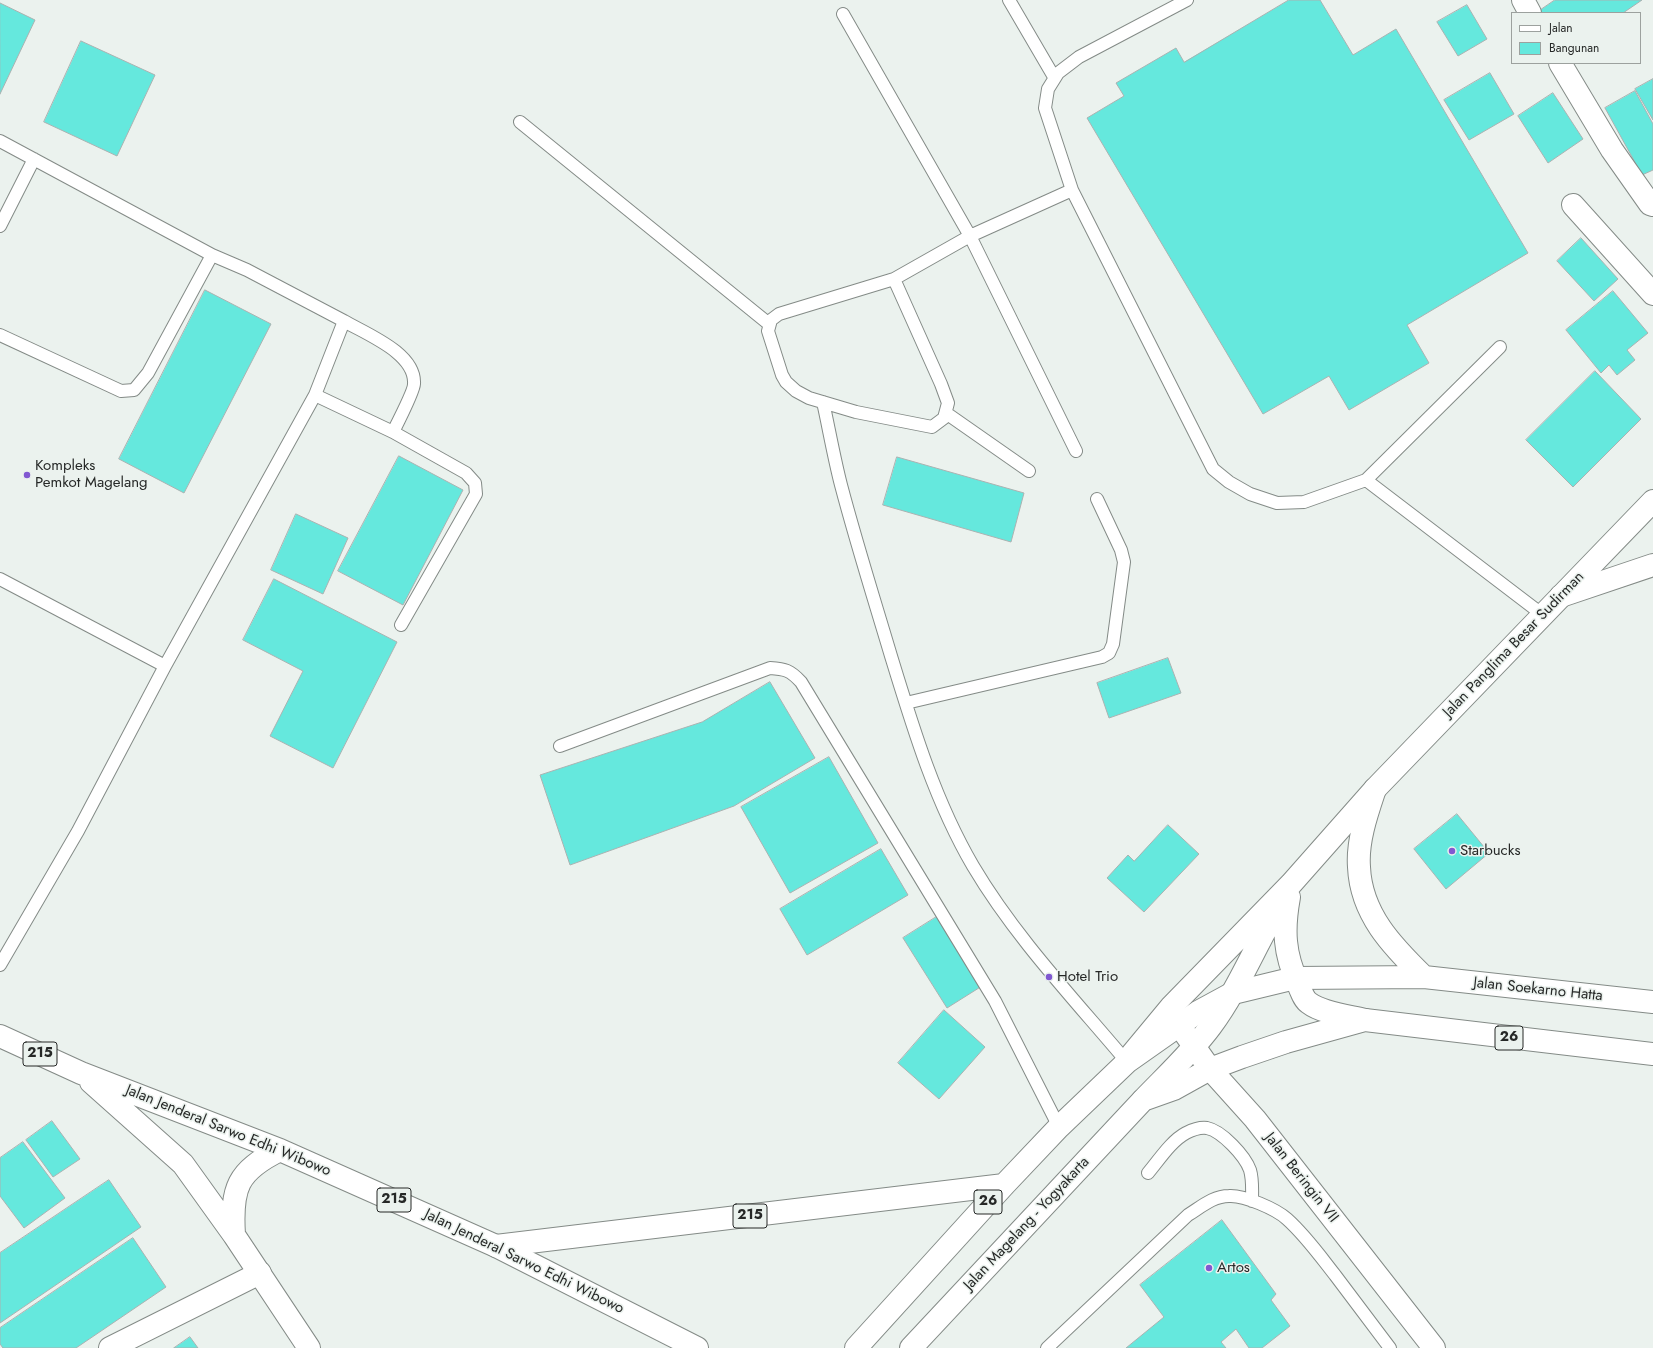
<!DOCTYPE html>
<style>
body{margin:0}
#map{position:relative;width:1653px;height:1348px;overflow:hidden;background:#ebf2ee;font-family:Jost,sans-serif}
canvas{display:block}
.legend{position:absolute;left:1511px;top:12px;width:130px;height:52px;box-sizing:border-box;background:#ebf2ee;border:1px solid #9ca19e;margin:0;padding:5px 7px;list-style:none;font-size:12px;color:#262827}
.legend li{display:flex;align-items:center;gap:8px;height:20px}
.legend b{width:20px;border:1px solid #9ca19e}
</style>
<div id="map">
<canvas width="1653" height="1348"></canvas>
<ul class="legend">
<li><b style="height:5px;background:#fff"></b>Jalan</li>
<li><b style="height:11px;background:#65e8dd"></b>Bangunan</li>
</ul>
</div>
<script>
const g = document.querySelector('canvas').getContext('2d');
g.lineJoin = 'round';
function fill(path, color) {
  g.fillStyle = color;
  g.fill(path, 'evenodd');
}
function stroke(path, color, width, dash) {
  g.strokeStyle = color;
  g.lineWidth = width;
  g.lineCap = dash ? 'butt' : 'round';
  g.setLineDash(dash || []);
  g.stroke(path);
}
function drawText(font, color, halo, rows, align = 'center') {
  g.font = font + ' Jost,sans-serif';
  g.lineWidth = 3;
  g.setLineDash([]);
  g.textBaseline = 'middle';
  g.strokeStyle = halo;
  g.fillStyle = color;
  for (const [text, x, y, turn = 0] of rows) {
    g.save();
    g.translate(x, y);
    g.rotate((+turn || 0) * Math.PI / 180);
    g.textAlign = isNaN(turn) ? turn : align;
    if (halo) g.strokeText(text, 0, 0);
    g.fillText(text, 0, 0);
    g.restore();
  }
}
const building = new Path2D(`
 M1289,0H1320L1353,55L1396,29L1528,253L1407,325L1429,363L1349,410L1329,376L1263,414L1087,118L1124,96L1116,83L1176,48L1184,62Z
 M1555,0H1642L1623,13H1536Z
 M0,3L35,20L0,94Z
 M1467,5L1487,39L1458,56L1437,22Z
 M81,41L155,75L117,156L44,122Z
 M1490,73L1514,114L1469,140L1444,100Z
 M1653,79V120L1635,89Z
 M1635,91L1653,124V170L1642,175L1605,108Z
 M1553,93L1583,139L1548,163L1518,116Z
 M1581,238L1618,279L1594,301L1557,261Z
 M205,290L271,324L184,493L119,459Z
 M1613,291L1648,333L1627,350L1635,360L1617,375L1609,365L1601,373L1566,330Z
 M1595,371L1641,419L1573,487L1526,440Z
 M399,456L463,490L403,605L338,571Z
 M897,457L1024,493L1011,542L883,505Z
 M296,514L348,538L323,594L271,570Z
 M274,579L397,642L333,768L270,736L303,671L243,640Z
 M1168,658L1181,693L1109,718L1097,683Z
 M770,682L815,758L734,806L570,865L540,775L702,722Z
 M829,757L878,843L790,893L741,807Z
 M1457,814L1489,853L1446,889L1414,849Z
 M1168,825L1199,854L1144,912L1107,878L1128,855L1134,861Z
 M881,849L908,895L807,955L780,909Z
 M938,916L982,986L947,1008L903,938Z
 M944,1010L985,1047L939,1099L898,1063Z
 M52,1121L80,1159L53,1177L26,1140Z
 M23,1142L65,1198L24,1228L0,1196V1158Z
 M109,1180L141,1227L0,1323V1253Z
 M1222,1220L1276,1294L1271,1300L1290,1326L1262,1348H1249L1236,1329L1221,1342L1226,1348H1126L1164,1317L1140,1285Z
 M133,1238L166,1287L76,1348H3L0,1344V1328Z
 M190,1337L198,1348H174Z`);
fill(building, '#65e8dd');
stroke(building, '#aab2b1', 1);
const lane = new Path2D(`
 M1009,0L1054,77
 M1187,0L1079,57L1058,73L1048,89L1045,108L1072,190L1213,469L1229,482L1250,494L1277,503L1304,502L1366,480L1543,615
 M843,14L970,236L1076,451
 M520,122L769,324
 M0,141L212,255L247,270L344,321L315,395L165,666L78,831L0,965
 M0,226L34,159
 M894,279L941,384L948,403L944,418L932,427L856,412L809,398L796,391L786,382L782,375L768,331L771,320L779,314L894,279L970,236L1072,190
 M344,321C366,334 416,353 414,384C414,391 397,424 393,432
 M0,335L121,391L134,390L148,373L212,255
 M315,395L393,432L466,473L475,483L476,494L401,625
 M823,402C829,429 834,458 841,485C856,542 874,599 891,656C913,728 935,801 973,866C1015,937 1074,999 1127,1062
 M946,413L1029,471
 M1366,480L1500,347
 M0,579L165,666
 M906,703L1102,657L1109,653L1113,644L1124,562L1121,550L1097,499
 M560,746L770,668C785,669 790,670 801,682L995,1001L1059,1127
 M1148,1173C1159,1160 1171,1141 1186,1133C1192,1130 1200,1127 1207,1128C1222,1131 1245,1156 1250,1170C1253,1180 1252,1191 1252,1201
 M1047,1348L1188,1215C1201,1207 1213,1196 1229,1196C1244,1195 1276,1209 1287,1219C1306,1236 1320,1256 1335,1275C1353,1299 1372,1324 1390,1348`);
const street = new Path2D(`
 M1523,0L1530,13
 M1560,63L1612,150L1650,204L1653,205
 M1573,205L1653,294
 M1561,596L1653,565
 M1171,1008L1179,1025L1210,1069L1255,1119L1434,1348
 M110,1348L260,1273`);
const secondary = new Path2D(`
 M1289,897C1283,930 1284,953 1298,984C1301,990 1303,999 1309,1003C1322,1013 1348,1016 1365,1020
 M1132,1054L1171,1007L1291,884L1375,789L1653,501
 M1143,1100C1166,1076 1191,1053 1211,1026C1237,991 1254,949 1276,911`);
const primary = new Path2D(`
 M0,1036L81,1073L280,1150L496,1246L697,1348
 M91,1082L183,1164L234,1235L309,1348
 M234,1235C231,1188 237,1171 280,1150`);
const highway = new Path2D(`
 M1375,789C1367,813 1357,841 1359,867C1361,914 1392,946 1424,977
 M496,1246L1004,1185
 M856,1348L1004,1185L1059,1127L1127,1062L1198,1012L1233,993L1295,978L1424,977L1653,1002
 M911,1348L1143,1100L1174,1089L1210,1069L1242,1057L1286,1042L1365,1020L1653,1054`);
stroke(lane, '#848b87', 14);
stroke(street, '#848b87', 24);
stroke(secondary, '#848b87', 24);
stroke(primary, '#848b87', 24);
stroke(highway, '#848b87', 24);
stroke(lane, '#fff', 12);
stroke(street, '#fff', 22);
stroke(secondary, '#fff', 22);
stroke(primary, '#fff', 22);
stroke(highway, '#fff', 22);
for (const [x, y, r, color] of [
 [27,475,4,"#8158d1"],
 [1452,851,4,"#8158d1"],
 [1049,977,4,"#8158d1"],
 [1209,1268,4,"#8158d1"]
]) {
  const dot = new Path2D();
  dot.arc(x, y, r, 0, 2 * Math.PI);
  g.fillStyle = color;
  g.fill(dot);
  stroke(dot, '#ebf2ee', 1.5);
}
for (const [x, y, w] of [
 [1509,1038,28],
 [40,1054,34],
 [394,1200,34],
 [988,1202,28],
 [750,1216,34]
]) {
  const box = new Path2D();
  box.roundRect(x - w / 2, y - 12, w, 24, 3);
  g.fillStyle = '#ebf2ee';
  g.fill(box);
  stroke(box, '#262827', 1);
}
drawText('bold 14px', '#262827', null, [
 ["26",1509,1038],
 ["215",40,1054],
 ["215",394,1200],
 ["26",988,1202],
 ["215",750,1216]
]);
drawText('15px', '#262827', '#ebf2ee', [
 ["Kompleks",35,466],
 ["Pemkot Magelang",35,483],
 ["Starbucks",1460,851],
 ["Hotel Trio",1057,977],
 ["Artos",1217,1268]
], 'left');
drawText('15px', '#262827', '#ebf2ee', [
 ["Jalan Panglima Besar Sudirman",1514,645,-46],
 ["Jalan Soekarno Hatta",1538,990,6],
 ["Jalan Jenderal Sarwo Edhi Wibowo",228,1131,22],
 ["Jalan Beringin VII",1301,1178,52],
 ["Jalan Magelang - Yogyakarta",1027,1224,-47],
 ["Jalan Jenderal Sarwo Edhi Wibowo",524,1262,26]
]);
</script>
